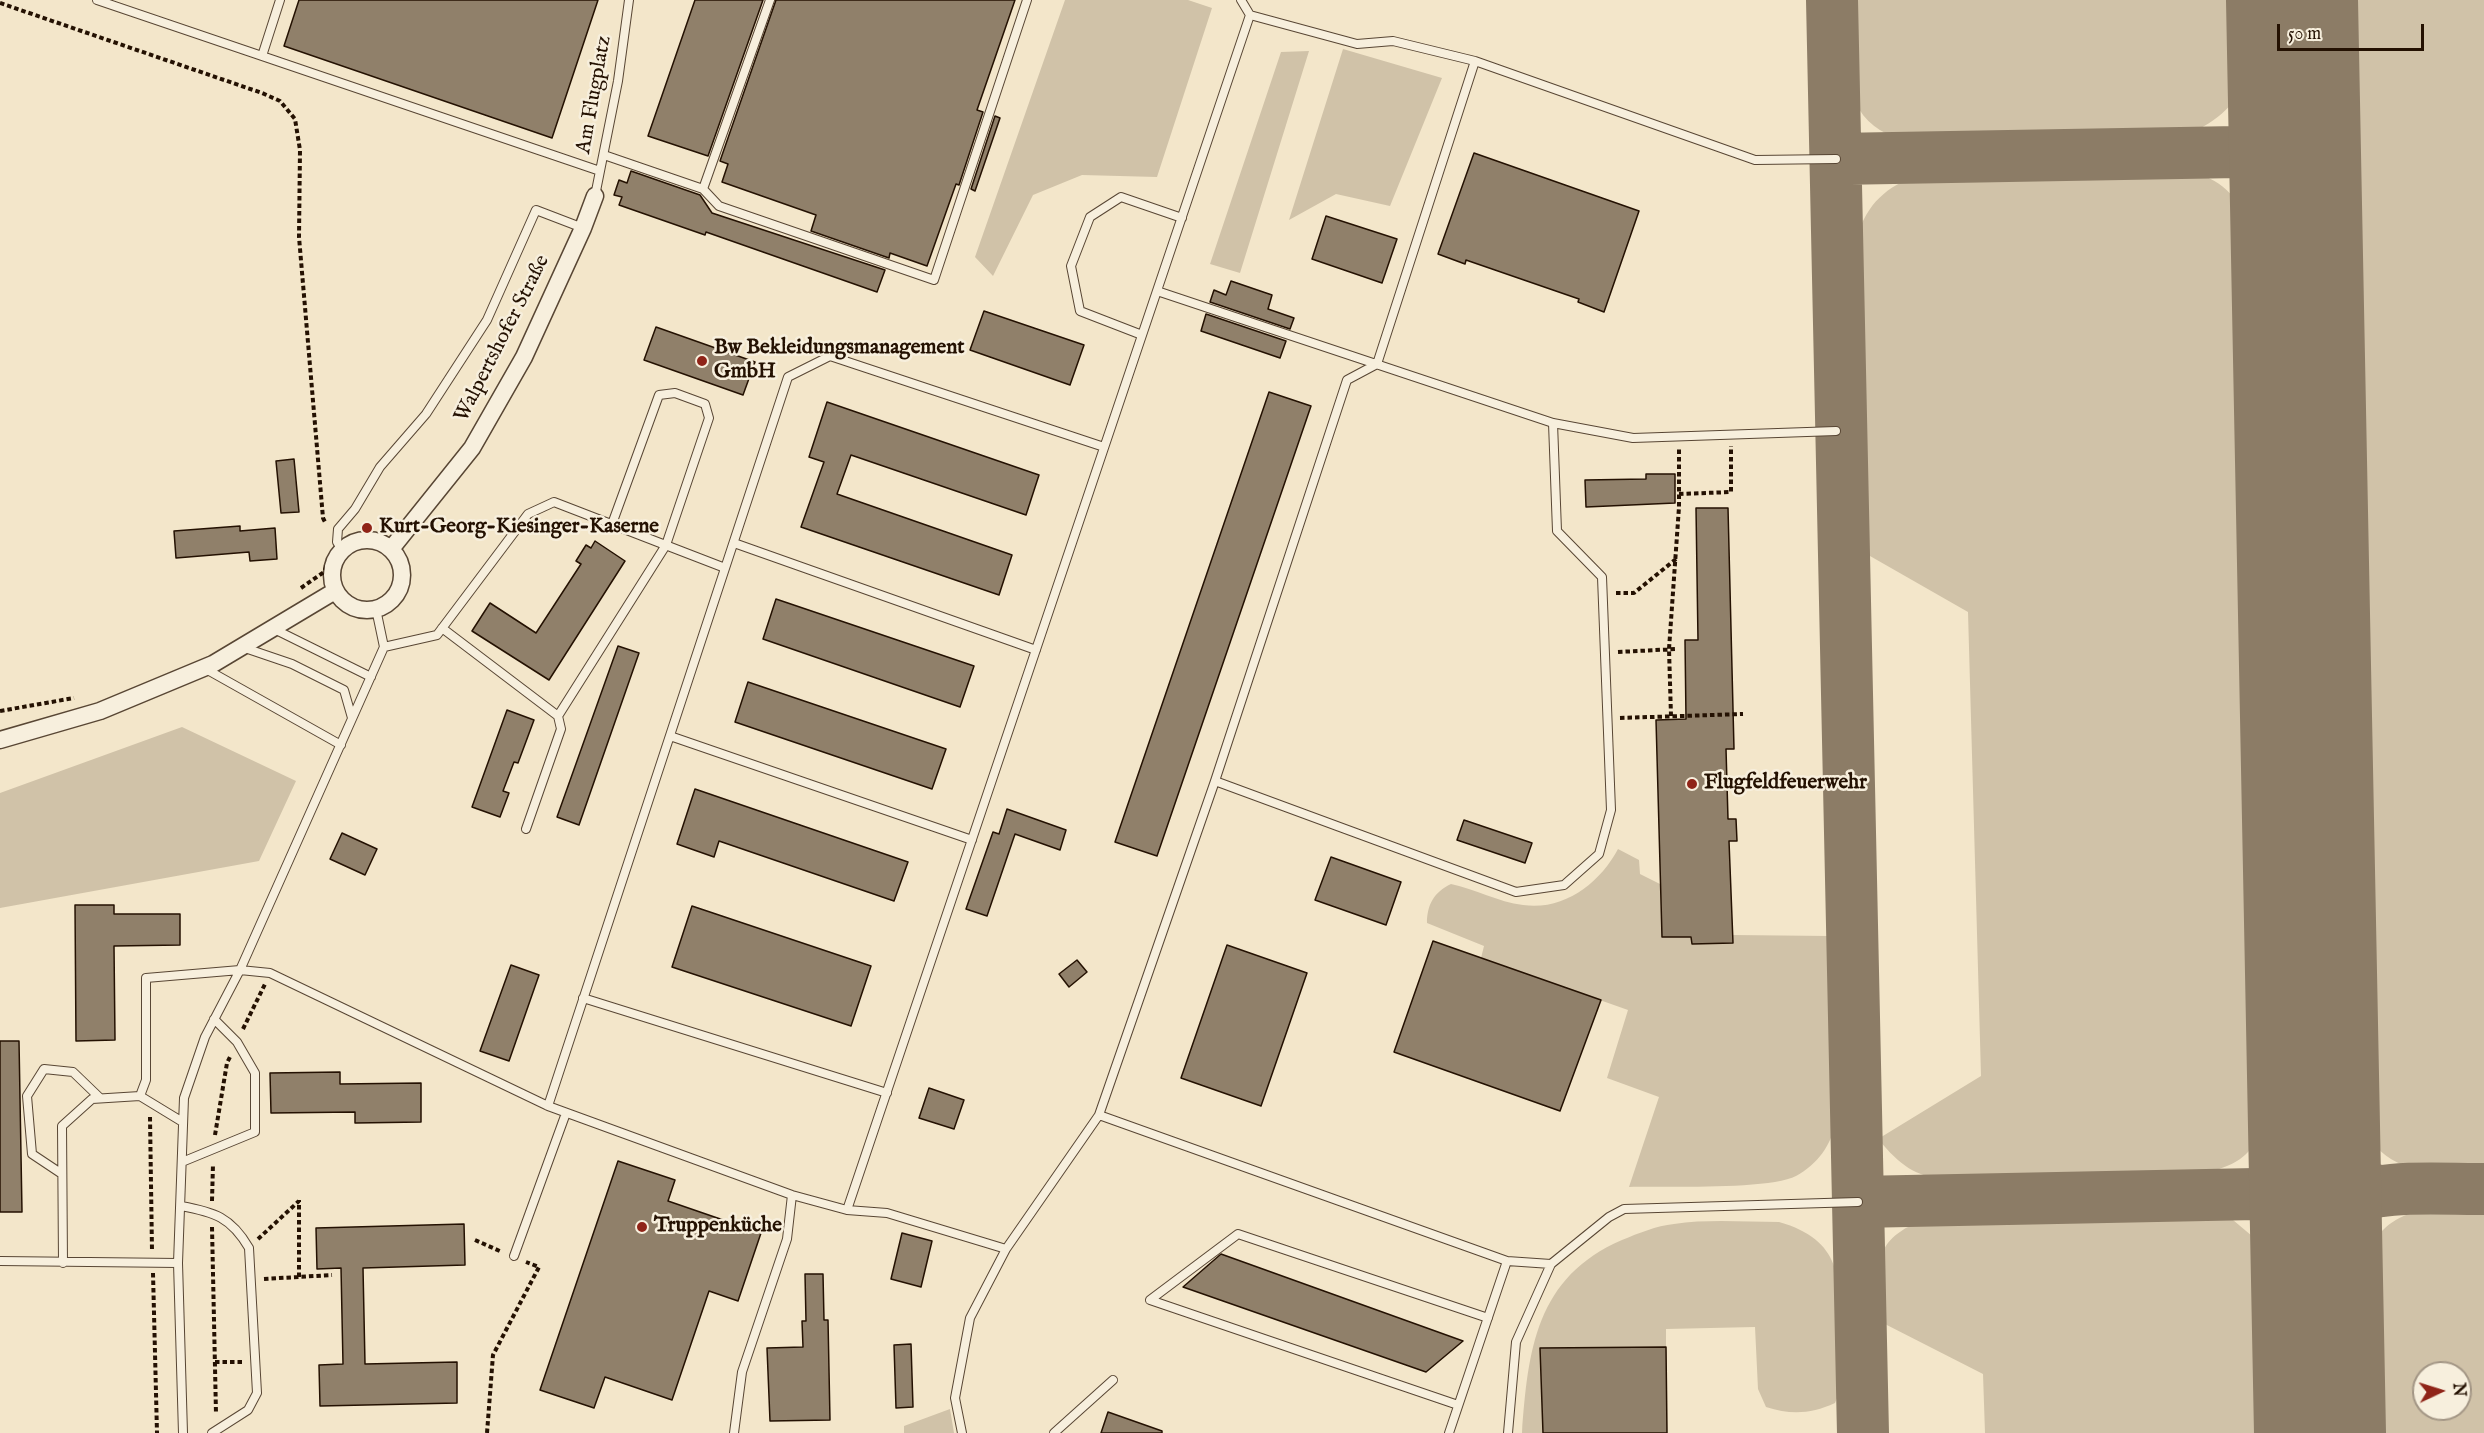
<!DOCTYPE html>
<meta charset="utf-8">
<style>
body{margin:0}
#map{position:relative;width:2484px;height:1433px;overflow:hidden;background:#f3e6ca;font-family:"IM FELL English",serif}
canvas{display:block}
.north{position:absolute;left:2412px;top:1361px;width:60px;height:60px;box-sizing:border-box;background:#f7efdd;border:2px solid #a39685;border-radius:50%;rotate:86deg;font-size:16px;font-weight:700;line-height:24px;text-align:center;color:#241102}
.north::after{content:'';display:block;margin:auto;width:21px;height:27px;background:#8f2418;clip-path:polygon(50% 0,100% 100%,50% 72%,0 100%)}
.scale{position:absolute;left:2277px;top:24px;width:147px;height:27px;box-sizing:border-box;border:3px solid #241102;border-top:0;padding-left:8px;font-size:18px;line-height:21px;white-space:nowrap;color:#241102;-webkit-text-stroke:4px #f7efdd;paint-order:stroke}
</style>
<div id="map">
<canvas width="2484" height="1433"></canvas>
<div class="north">N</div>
<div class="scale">50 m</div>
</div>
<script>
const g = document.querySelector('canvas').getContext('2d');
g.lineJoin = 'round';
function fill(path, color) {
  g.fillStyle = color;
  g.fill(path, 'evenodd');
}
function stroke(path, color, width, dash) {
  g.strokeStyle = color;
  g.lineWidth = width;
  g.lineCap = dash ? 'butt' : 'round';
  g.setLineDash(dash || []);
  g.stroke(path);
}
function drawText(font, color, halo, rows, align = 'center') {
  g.font = font + ' "IM FELL English",serif';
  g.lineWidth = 5;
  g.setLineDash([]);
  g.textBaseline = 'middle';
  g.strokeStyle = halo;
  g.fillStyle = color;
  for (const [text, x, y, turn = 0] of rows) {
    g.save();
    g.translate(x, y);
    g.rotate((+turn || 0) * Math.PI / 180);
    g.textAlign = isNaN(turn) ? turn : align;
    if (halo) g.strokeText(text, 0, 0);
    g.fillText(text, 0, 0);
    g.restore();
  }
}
fill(new Path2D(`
 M1065,0H1188L1212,8L1157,177L1082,175L1033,195L993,276L975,257Z
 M1853,0H2249C2250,65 2258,99 2192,133L1901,139C1880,133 1865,122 1855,102Z
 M2342,0H2484V1170C2435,1172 2382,1178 2362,1121Z
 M1343,49L1442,78L1390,206L1336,194L1289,220Z
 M1309,51L1240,273L1210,264L1281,52Z
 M2187,170C2222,180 2237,194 2249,228L2269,1102C2257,1150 2248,1164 2199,1174L1948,1181C1913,1175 1901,1166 1878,1139L1981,1076L1968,612L1863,552L1857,236C1868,203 1886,187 1918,175Z
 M182,727L296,781L259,861L0,908V793Z
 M1618,849L1639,860L1640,874L1660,884L1663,937H1691L1692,944L1733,943V935L1829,936L1834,940L1836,1122C1831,1145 1818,1164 1796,1176C1770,1190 1664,1186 1629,1187L1659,1097L1607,1078L1628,1010L1481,958L1484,946L1427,923C1427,905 1434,892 1451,884C1475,889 1498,902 1523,905C1564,911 1600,883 1618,849Z
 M2484,1207V1433H2367L2364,1266C2382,1203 2431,1208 2484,1207ZM2424,1373H2460V1409H2424Z
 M2210,1213L2233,1220L2252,1236L2266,1256L2272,1284L2275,1433H1985L1983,1374L1879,1321C1879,1271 1867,1242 1923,1220Z
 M1779,1222C1842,1240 1840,1278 1842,1335C1842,1361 1846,1380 1835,1403C1811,1414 1791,1415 1766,1407L1758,1389L1755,1327L1666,1329V1347L1540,1348L1543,1433H1522C1528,1350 1536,1277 1622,1240C1639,1233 1656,1226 1674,1224C1707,1219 1745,1222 1779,1222Z
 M950,1409L954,1433H904V1426Z`), '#d0c2a8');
stroke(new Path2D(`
 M1832,0L1863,1433
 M2238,152C2273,141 2288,118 2294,83
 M1836,159L2238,152C2278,162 2290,182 2296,220
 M2314,1123C2325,1166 2335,1180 2379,1191
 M1858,1202L2256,1194C2297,1204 2307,1220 2317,1259
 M2317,1259C2321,1240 2327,1219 2342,1205C2369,1182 2448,1190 2484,1189`), '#8c7c66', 52);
stroke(new Path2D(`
 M2292,0L2320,1433`), '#8c7c66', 132);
const building = new Path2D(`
 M299,0H598L552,138L284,46Z
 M695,0H763L708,156L648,136Z
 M776,0H1015L977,110L983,112L959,185L956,184L927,266L890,253L889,258L811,231L816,215L722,182L728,164L720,161Z
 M995,116L1000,118L975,191L971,189Z
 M1474,153L1639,211L1604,312L1578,302L1579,299L1466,260L1465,264L1438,254Z
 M631,171L700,195L712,213L885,270L877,292L706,232L705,235L619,205L622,197L614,195L619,180L627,183Z
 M1326,216L1397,239L1382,283L1312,259Z
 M1231,281L1272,295L1268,309L1294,318L1290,329L1210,302L1214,290L1226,295Z
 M984,311L1084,345L1070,385L970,350Z
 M1206,314L1286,341L1280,358L1201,331Z
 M656,327L755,362L743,395L644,360Z
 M1269,392L1311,406L1157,856L1115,842Z
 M827,402L1039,475L1026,515L851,455L837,494L1012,555L999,595L801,527L824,462L809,457Z
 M294,459L299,512L281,513L276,461Z
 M1646,474H1675V503L1586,507L1585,480L1646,479Z
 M1696,508H1728L1734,749H1726L1728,819H1736L1737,841H1729L1733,943L1692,944L1691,937H1662L1656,720L1686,719L1685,640H1698Z
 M240,526V531L275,528L277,559L250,561L249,552L176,558L174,531Z
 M595,541L625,561L549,680L472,631L490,603L536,633L581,564L576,561L586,545L591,548Z
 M776,599L974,666L960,707L763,639Z
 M618,646L639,653L579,825L557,817Z
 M748,682L946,749L932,789L735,722Z
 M507,710L534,720L518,763L514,762L503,791L509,793L500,817L472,807Z
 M695,789L908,862L894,901L719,841L714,857L677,844Z
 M1007,809L1066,830L1060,850L1015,834L987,916L966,909L993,832L999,834Z
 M1464,820L1532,843L1525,863L1457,840Z
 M342,833L377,849L365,875L330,859Z
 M1331,857L1401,882L1386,925L1315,900Z
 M75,905H114V914H180V945L114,946L115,1040L76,1041Z
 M692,906L871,966L851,1026L672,967Z
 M1433,941L1601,1000L1560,1111L1394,1052Z
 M1227,945L1307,973L1261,1106L1181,1078Z
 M1077,960L1087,972L1069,987L1059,974Z
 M511,965L539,975L509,1061L480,1051Z
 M0,1041H19L22,1212H0Z
 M340,1072V1084L421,1083V1122L355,1123V1112L271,1113L270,1073Z
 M929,1088L964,1100L954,1129L919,1118Z
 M618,1161L675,1180L668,1201L761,1233L738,1301L709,1291L672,1400L605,1377L594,1408L540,1390Z
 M464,1224L465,1265L363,1268L365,1364L457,1362V1403L320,1406L319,1365L343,1364L341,1268L317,1269L316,1228Z
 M902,1233L932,1241L921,1287L891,1279Z
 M1221,1254L1463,1341L1426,1372L1183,1287Z
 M805,1274H823L824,1320H828L830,1420L770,1421L767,1348L803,1347L802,1321H806Z
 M911,1344L913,1407L896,1408L894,1345Z
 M1666,1347L1667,1433H1543L1540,1348Z
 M1108,1412L1162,1431V1433H1101Z`);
fill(building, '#90806a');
stroke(building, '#241102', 1.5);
const service = new Path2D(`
 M97,0L262,56
 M280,0L262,56L600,171
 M1241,0L1250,15
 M604,155L703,189L770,0
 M703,189L719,206L934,280L1027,0
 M595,196L618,81L629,0
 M1157,291L1553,423L1633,438L1836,431
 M1142,335L1080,311L1071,266L1090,217L1121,197L1182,218
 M734,543L1036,650
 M342,550L337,542L338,529L355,509L380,467L426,414L487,320L536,210L583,228
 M272,628L371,677
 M442,628L558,716L666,545L709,418L705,404L675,393L659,395L612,524
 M242,647L292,664L344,690L352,718
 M384,647L437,635L528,514L554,502L725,568
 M204,668L341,745
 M670,736L972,840
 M1215,781L1516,892L1564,885L1599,854L1611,810L1602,577L1557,531L1553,423
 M526,829L561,729L558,716
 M583,998L887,1093
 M140,1096L146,1080V978L240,970L270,973L548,1106L792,1195L847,1210L887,1213L1006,1249
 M548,1106L788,377L830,356L1104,447
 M1099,1115L1507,1261L1551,1264
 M182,1162L255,1132V1073L237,1042L214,1019
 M62,1174L32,1154L27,1096L44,1069L73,1072L100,1098
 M181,1206C214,1212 231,1217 249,1248L257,1393L248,1410L212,1433
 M847,1210L1250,15L1357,44L1393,41L1475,61L1755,160L1836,159
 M514,1256L566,1113
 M0,1261L178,1263
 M63,1263L62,1126L92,1099L140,1096L181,1121
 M1458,1405L1150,1300L1238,1234L1488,1318
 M183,1433L178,1263L184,1098L205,1037L240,970L384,647L376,609
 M734,1433L742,1372L787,1239L792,1195
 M962,1433L955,1398L970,1318L1006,1249L1099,1115L1215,781L1347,380L1377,364L1475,61
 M1054,1433L1113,1380
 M1449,1433L1507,1261
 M1508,1433L1516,1342L1551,1264L1609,1217L1624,1209L1858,1202`);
const minor = new Path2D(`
 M332 575a35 35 0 1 1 70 0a35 35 0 1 1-70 0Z
 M391,549L472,448L524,357L583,228L595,196
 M0,740L100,711L213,664L335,591`);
stroke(service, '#584634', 10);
stroke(minor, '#584634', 19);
stroke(new Path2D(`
 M0,3L262,93L280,101L295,119L300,150L299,237L323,518L326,524
 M1679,494L1731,492V446
 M301,588L324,572L331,555
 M1616,593H1634L1676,559
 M1618,652L1677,649
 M0,711L74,698
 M1671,716L1669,649L1679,507V449
 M1620,718L1743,714
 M243,1029L265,984
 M150,1117L152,1251
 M215,1135L227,1063L231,1055
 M212,1201L213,1164
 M212,1227L216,1414
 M258,1239L299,1201
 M475,1240L502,1252
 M153,1273L157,1433
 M299,1277V1200
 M264,1279L332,1275
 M215,1362H244
 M487,1433L493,1355L539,1267L526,1262`), '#241102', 4, [4.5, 3]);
stroke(service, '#f7efdd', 8);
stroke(minor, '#f7efdd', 16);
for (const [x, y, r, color] of [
 [702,361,6,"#8f2418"],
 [367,528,6,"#8f2418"],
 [1692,784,6,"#8f2418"],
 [642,1227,6,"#8f2418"]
]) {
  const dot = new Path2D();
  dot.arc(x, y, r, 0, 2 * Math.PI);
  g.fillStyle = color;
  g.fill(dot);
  stroke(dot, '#f7efdd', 2);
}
drawText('21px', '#241102', '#f7efdd', [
 ["Am Flugplatz",595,95,-80],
 ["Walpertshofer Straße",503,339,-63]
]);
drawText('bold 21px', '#241102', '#f7efdd', [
 ["Bw Bekleidungsmanagement",714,349],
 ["GmbH",714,373],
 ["Kurt-Georg-Kiesinger-Kaserne",379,528],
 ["Flugfeldfeuerwehr",1704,784],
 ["Truppenküche",654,1227]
], 'left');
</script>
